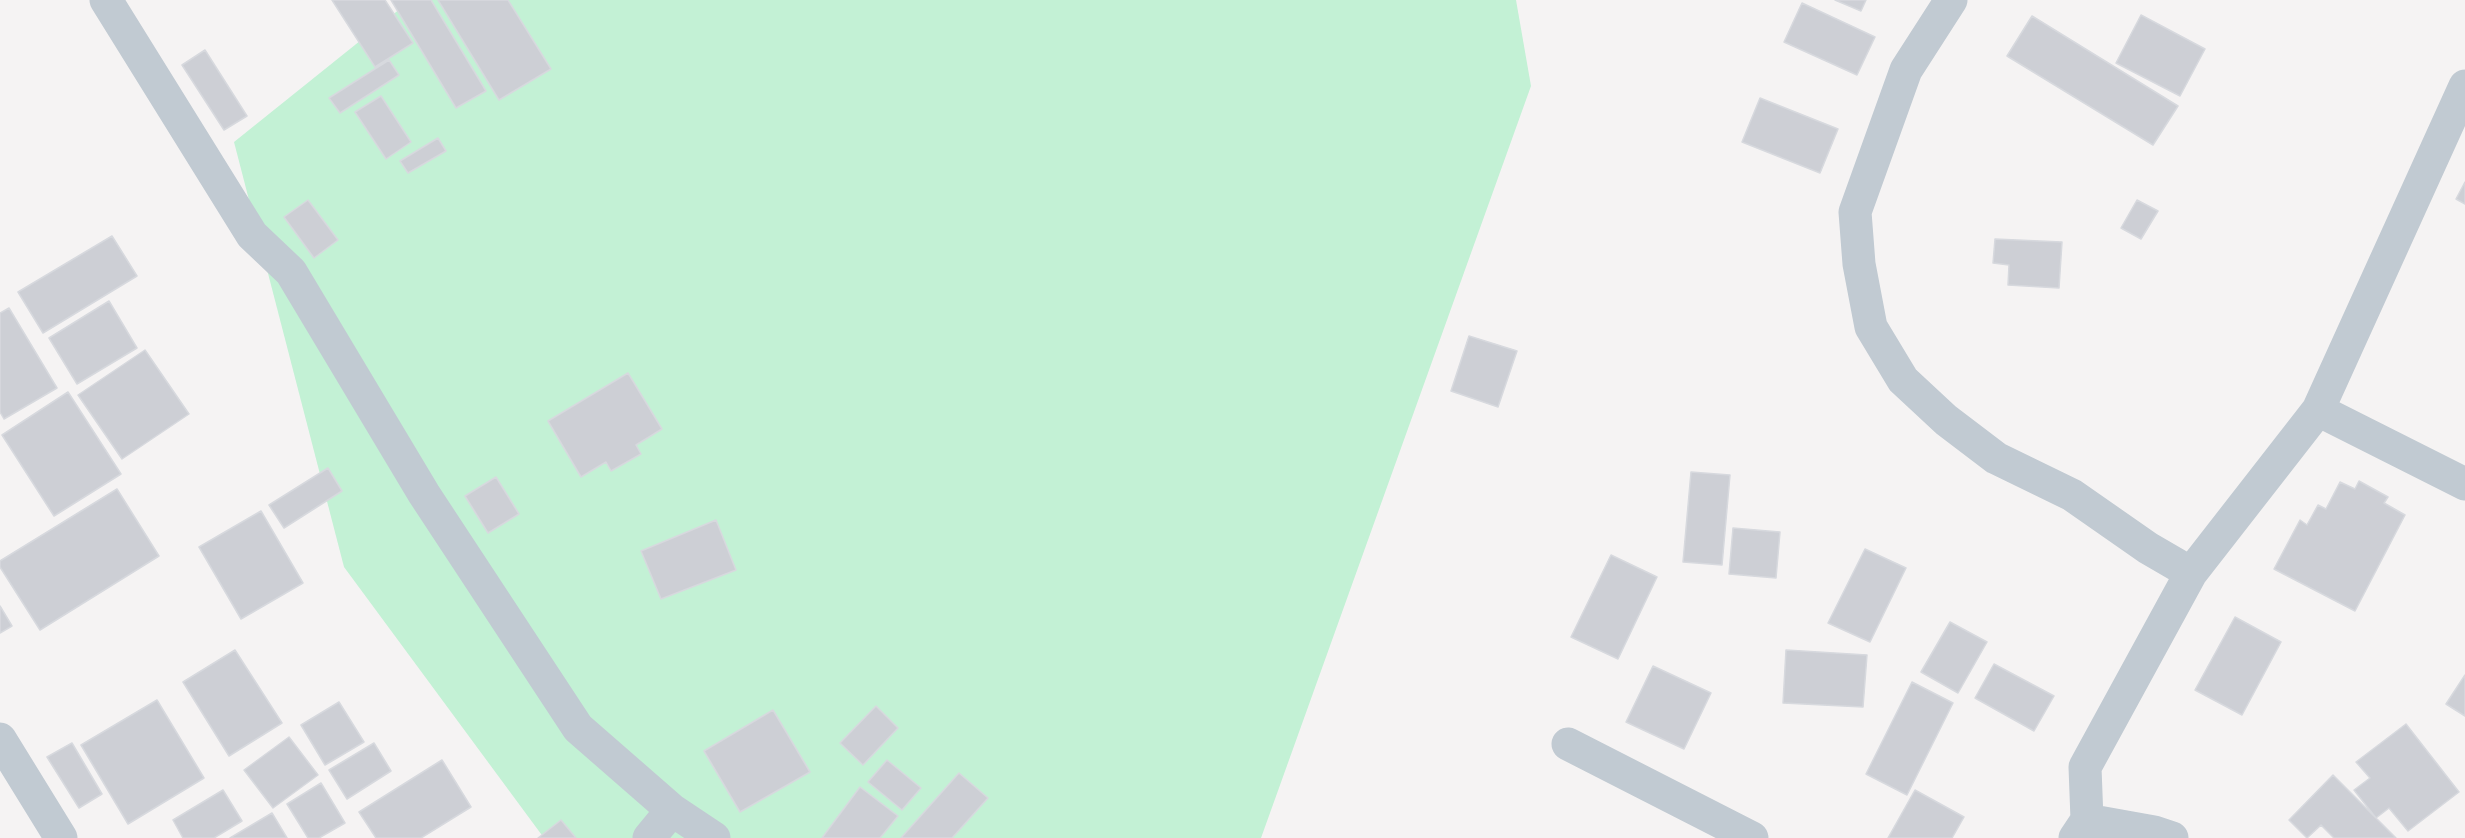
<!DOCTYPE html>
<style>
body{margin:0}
canvas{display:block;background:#f5f3f3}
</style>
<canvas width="2465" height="838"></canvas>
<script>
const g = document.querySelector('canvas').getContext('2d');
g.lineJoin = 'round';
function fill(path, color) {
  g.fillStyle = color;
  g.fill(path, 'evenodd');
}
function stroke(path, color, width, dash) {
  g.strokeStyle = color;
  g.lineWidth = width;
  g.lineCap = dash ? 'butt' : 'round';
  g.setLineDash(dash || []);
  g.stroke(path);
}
fill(new Path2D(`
 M411,0H1516L1531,86L1261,838H544L344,567L234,142Z`), '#c3f1d5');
const building = new Path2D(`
 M332,0H385L413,43L375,67Z
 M391,0H431L486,91L456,108Z
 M438,0H508L551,69L499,100Z
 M1835,0H1866L1861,11Z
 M1802,3L1875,37L1857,75L1784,42Z
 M2141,15L2205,49L2180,96L2116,63Z
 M2032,16L2178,106L2153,145L2007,56Z
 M205,50L247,116L224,130L182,65Z
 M389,60L399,75L340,113L329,98Z
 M381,96L411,142L386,159L355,112Z
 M1760,98L1838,129L1820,173L1742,142Z
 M438,138L446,151L408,173L400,161Z
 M2465,182V204L2456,199Z
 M308,200L338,240L314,258L284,217Z
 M2137,200L2158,211L2141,239L2121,228Z
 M112,236L137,276L43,333L18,292Z
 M1995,239L2062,242L2059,288L2008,285L2009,265L1993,263Z
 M109,301L137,348L77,384L49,338Z
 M9,308L57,388L4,419L0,412V313Z
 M1469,336L1517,351L1498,407L1451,391Z
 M145,350L189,414L122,459L78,395Z
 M628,373L662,429L636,445L641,454L611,471L606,462L581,477L548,421Z
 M68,392L121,474L54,516L2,435Z
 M328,468L342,491L284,528L269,505Z
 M1691,472L1730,475L1722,565L1683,562Z
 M496,477L519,514L488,533L465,496Z
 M2359,481L2388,497L2384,503L2405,515L2355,611L2274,569L2300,520L2307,525L2318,505L2326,509L2340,482L2355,489Z
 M117,489L159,556L40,630L0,567V561Z
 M261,511L303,583L241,619L199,547Z
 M716,520L736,570L661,599L641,551Z
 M1733,528L1780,532L1776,578L1729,574Z
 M1865,549L1906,568L1870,642L1828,623Z
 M1611,555L1657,577L1618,659L1571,637Z
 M0,606L12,626L0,633Z
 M2235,617L2281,642L2242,715L2195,690Z
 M1950,622L1987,642L1958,693L1921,672Z
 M235,650L282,723L229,756L183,682Z
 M1786,650L1867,655L1863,707L1783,703Z
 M1994,664L2054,696L2034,731L1975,698Z
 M1653,666L1711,693L1684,749L1626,722Z
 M2465,675V716L2446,704Z
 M1912,682L1953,703L1907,795L1866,774Z
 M157,700L204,778L128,824L81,745Z
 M339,702L364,742L325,765L301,725Z
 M876,706L898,728L863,765L840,743Z
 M773,710L810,772L740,812L704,751Z
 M2406,724L2459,792L2408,831L2389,808L2376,818L2354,790L2370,778L2356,762Z
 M289,737L318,775L273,808L244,770Z
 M72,743L102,794L79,808L47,757Z
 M374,743L391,771L347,799L329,770Z
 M442,760L471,807L421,838H376L359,812Z
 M887,760L921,788L902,810L868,782Z
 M959,773L988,798L952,838H901Z
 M2333,775L2396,838H2334L2321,825L2307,838L2289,820Z
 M321,783L345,823L319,838H308L287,804Z
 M860,787L898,816L880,838H822Z
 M223,790L242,821L214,838H183L173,820Z
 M1915,790L1964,817L1952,838H1888Z
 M272,813L287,838H230Z
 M561,820L576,838H538Z`);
fill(building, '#cdcfd5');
stroke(building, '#d7d9de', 1.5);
stroke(new Path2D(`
 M106,0L252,235L291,272L424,494L578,728L672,810L714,838
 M1951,0L1906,70L1855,212L1859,264L1871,327L1903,380L1946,420L1996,458L2072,495L2148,548L2191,573
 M2318,410L2465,484
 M0,739L61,838
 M1568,744L1752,838
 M2087,820L2154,832L2172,838
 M649,838L672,810
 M2075,838L2087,820L2085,767L2191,573L2318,410L2465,86`), '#c1cad2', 33);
</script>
